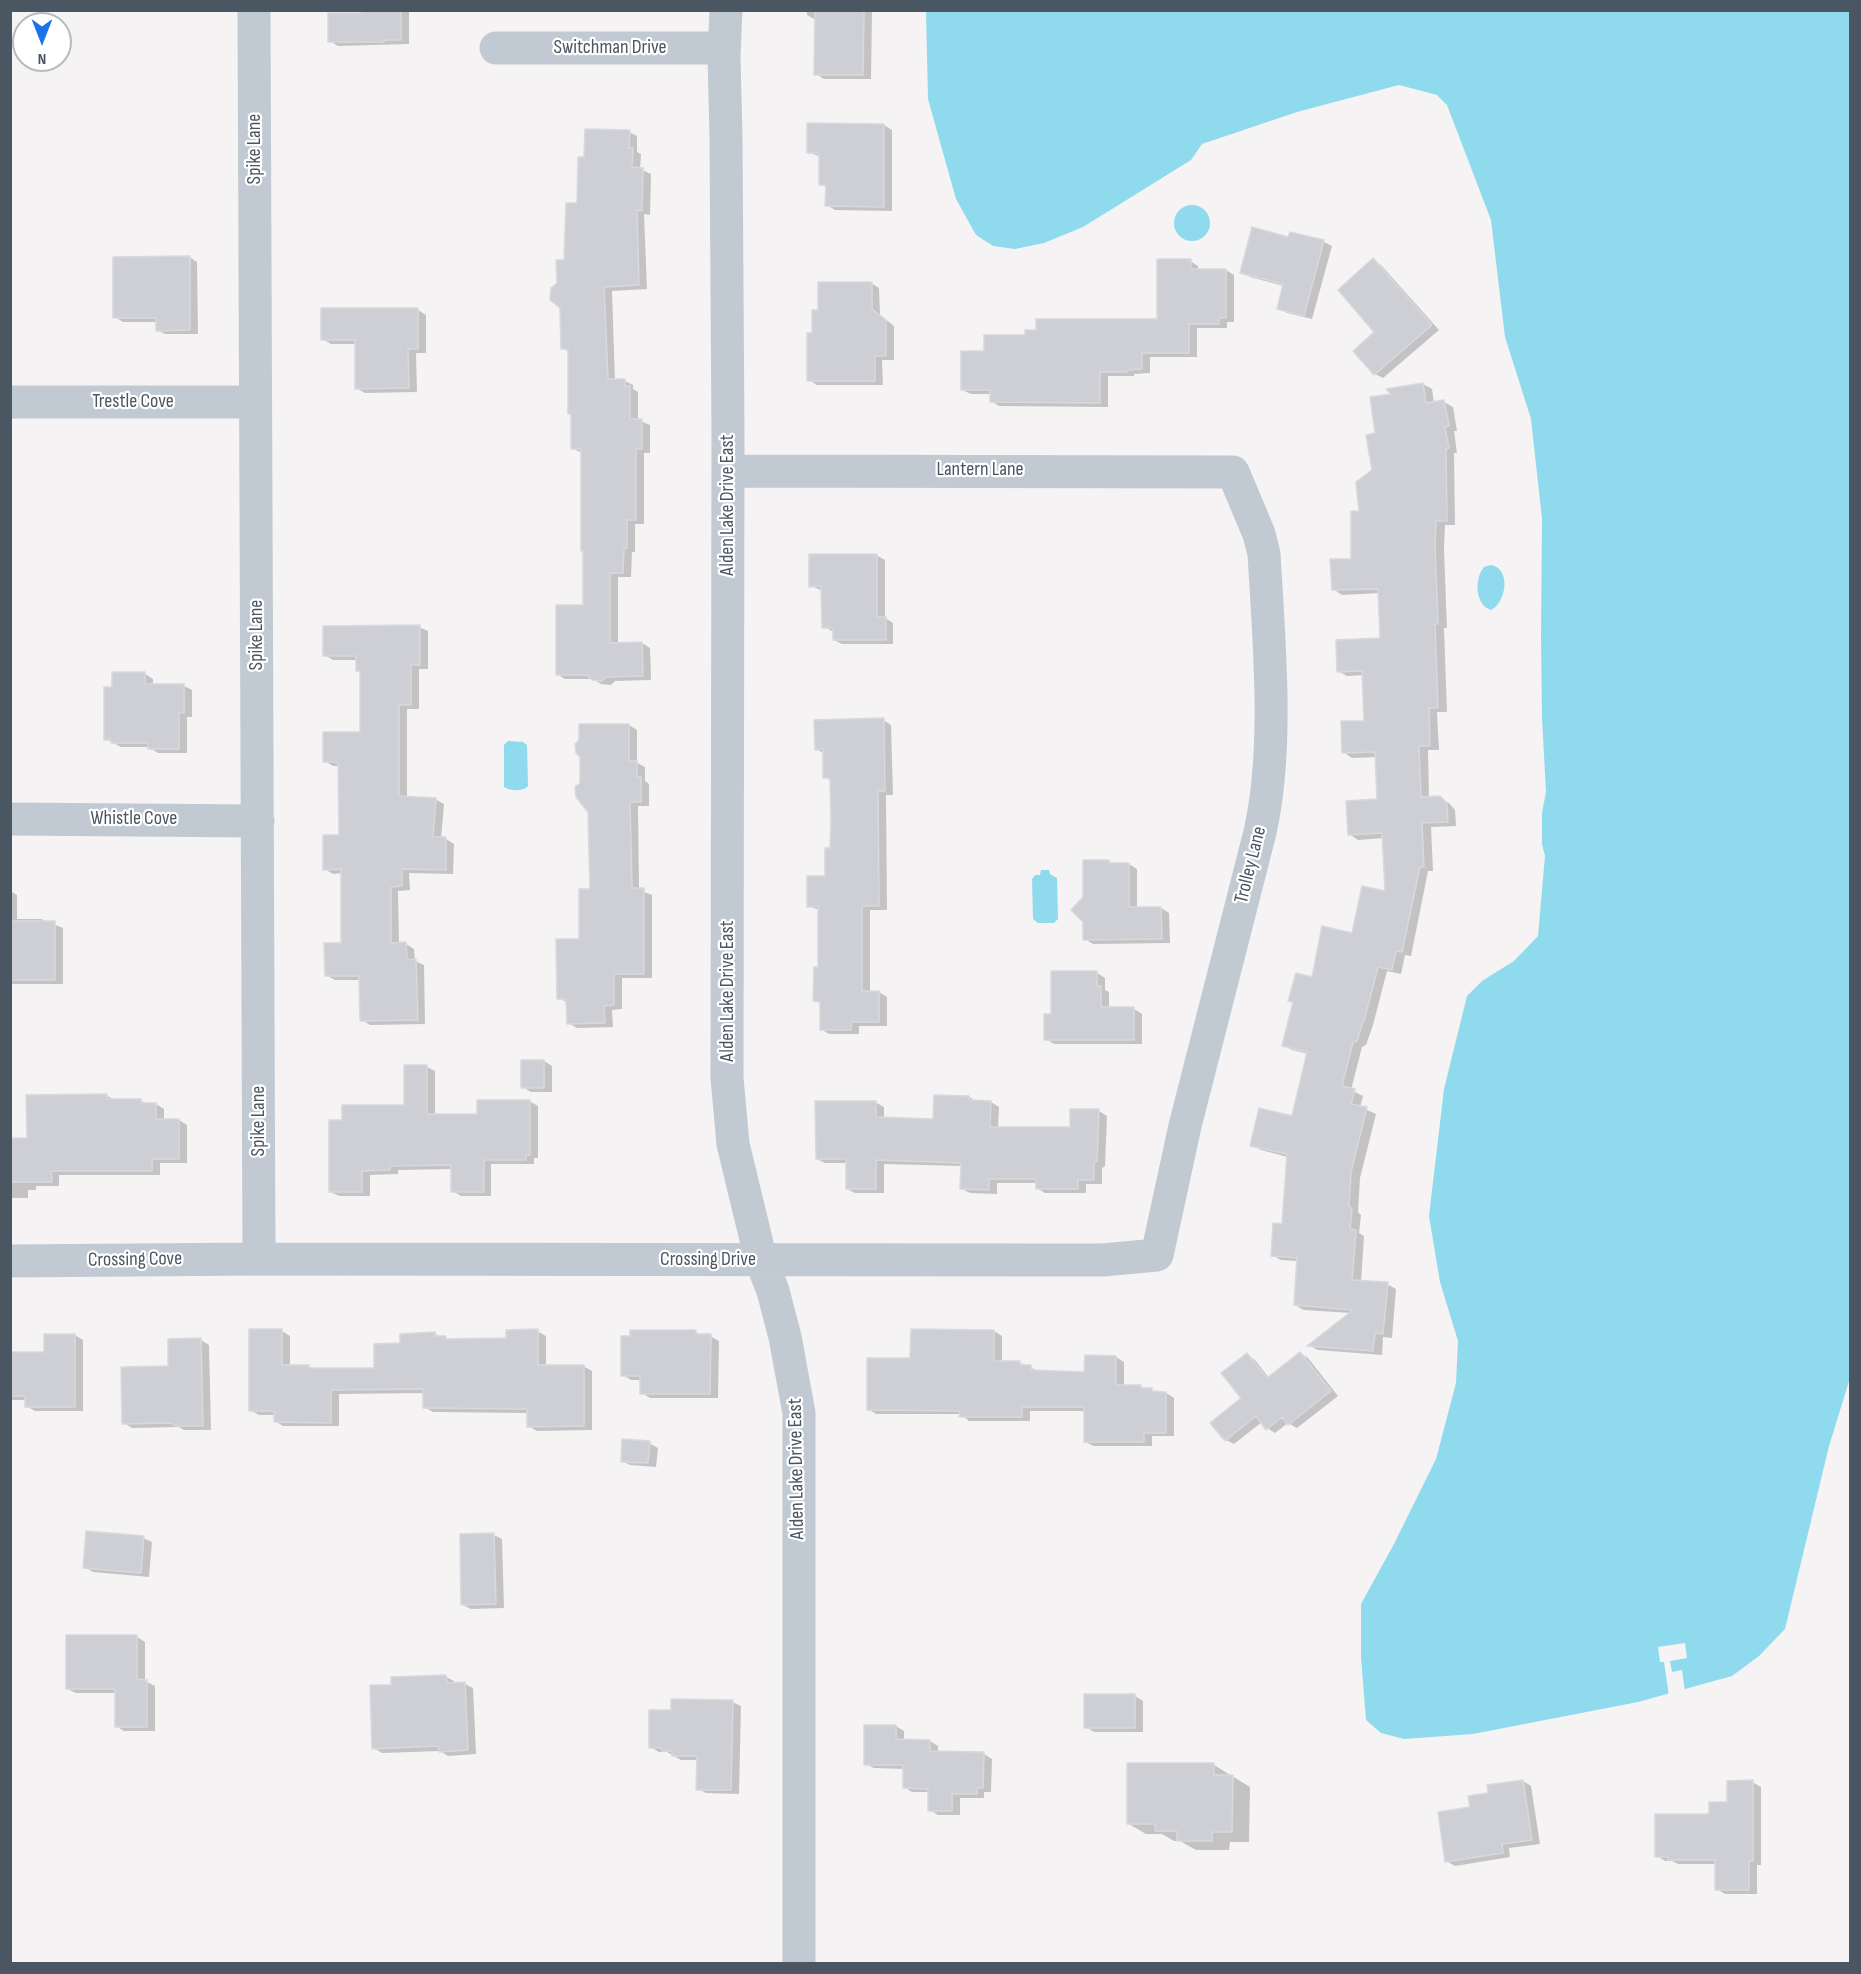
<!DOCTYPE html>
<style>
body{margin:0}
#map{position:relative;width:1861px;height:1974px;overflow:hidden;background:#f5f3f3;font-family:"Sofia Sans Condensed",sans-serif}
canvas{display:block}
.frame{position:absolute;inset:0;border:12px solid #4a5661;pointer-events:none}
.north{position:absolute;left:12px;top:12px;width:60px;height:60px;box-sizing:border-box;background:#fff;border:2px solid #b7bbc0;border-radius:50%;rotate:180deg;font-size:16px;font-weight:700;line-height:24px;text-align:center;color:#4a5661}
.north::after{content:'';display:block;margin:auto;width:21px;height:27px;background:#1a73e8;clip-path:polygon(50% 0,100% 100%,50% 72%,0 100%)}
</style>
<div id="map">
<canvas width="1861" height="1974"></canvas>
<div class="frame"></div>
<div class="north">N</div>
</div>
<script>
const g = document.querySelector('canvas').getContext('2d');
g.lineJoin = 'round';
function fill(path, color) {
  g.fillStyle = color;
  g.fill(path, 'evenodd');
}
function stroke(path, color, width, dash) {
  g.strokeStyle = color;
  g.lineWidth = width;
  g.lineCap = dash ? 'butt' : 'round';
  g.setLineDash(dash || []);
  g.stroke(path);
}
function drawText(font, color, halo, rows, align = 'center') {
  g.font = font + ' "Sofia Sans Condensed",sans-serif';
  g.lineWidth = 4.5;
  g.setLineDash([]);
  g.textBaseline = 'middle';
  g.strokeStyle = halo;
  g.fillStyle = color;
  for (const [text, x, y, turn = 0] of rows) {
    g.save();
    g.translate(x, y);
    g.rotate((+turn || 0) * Math.PI / 180);
    g.textAlign = isNaN(turn) ? turn : align;
    if (halo) g.strokeText(text, 0, 0);
    g.fillText(text, 0, 0);
    g.restore();
  }
}
fill(new Path2D(`
 M926,11H1850V1378L1829,1446L1785,1629L1759,1656L1732,1676L1638,1702L1473,1734L1404,1739L1381,1733L1366,1720L1361,1657V1604L1394,1544L1436,1459L1456,1383L1458,1341L1440,1282L1429,1216L1444,1089L1467,996L1482,981L1514,961L1538,936L1545,856L1542,844V813L1546,792L1542,718L1541,637L1542,519L1531,419L1505,337L1491,220L1447,105L1437,95L1399,85L1297,112L1202,144L1191,160L1083,227L1044,243L1015,249L993,246L976,235L956,199L928,99Z
 M1174 223a18 18 0 1 1 36 0a18 18 0 1 1-36 0Z
 M1491,565C1511,568 1507,602 1491,610C1475,605 1474,579 1484,567Z
 M508,741L523,742L527,745L528,786C523,792 510,791 504,787V745Z
 M1041,870H1049L1050,874L1057,878L1058,919L1054,923H1038L1033,919L1032,879L1035,875H1040Z`), '#90daee');
fill(new Path2D(`
 M1685,1643L1687,1658L1670,1661L1672,1672L1682,1670L1685,1692L1669,1696L1664,1662H1660L1658,1647Z`), '#f5f3f3');
fill(new Path2D(`
 M361,10H409V44L338,46L330,41L361,15Z
 M807,10H872L871,79H824L816,74V20L807,15Z
 M884,125L892,130V211L835,210L827,205V188L821,184V157L808,152Z
 M629,132L637,136V152L641,154L640,169L651,174L650,215L644,214L647,289L612,291L615,381H625L633,385V389L638,392V420L650,425V453H644V524H635V552H632L631,577H618V644L642,643L650,648L651,680L615,681L611,685L601,684L593,679H565L557,674L584,606L582,453L572,448L569,352L563,348L559,284L578,205L585,159Z
 M1291,234L1324,242L1332,246L1312,319L1287,313L1278,308L1284,286L1250,277L1242,272L1289,239Z
 M189,257L197,262L198,334H165L157,330V322H123L115,317Z
 M1373,260L1381,265L1439,330L1383,378L1375,374L1376,332Z
 M1190,261L1198,266V271L1226,270L1234,275V322H1227V328H1197V357H1150V373L1134,374V376H1108V407L999,406L991,401V394H971L962,390L986,353L1026,336L1158,320Z
 M871,283L879,288L880,315L894,326V360H882L883,385H817L809,380L814,334Z
 M418,310L426,315V353H416L417,392L365,393L356,388V344H331L322,339Z
 M1423,384L1432,389L1434,403L1444,402L1453,407L1457,431H1454L1457,453H1454L1455,525H1445L1444,550L1447,628H1444L1447,712H1437L1439,750H1428L1429,798H1439L1449,803L1455,810L1456,826L1431,827L1433,871H1428L1411,956L1405,955L1401,974L1387,971L1373,1025L1366,1045L1362,1047L1351,1090L1363,1096L1360,1107L1376,1114L1360,1178L1358,1212L1361,1215L1359,1233L1364,1236L1361,1282L1387,1284L1396,1289L1392,1338L1383,1337L1382,1355L1318,1350L1310,1346L1351,1313L1304,1310L1295,1305L1298,1261L1281,1260L1272,1255L1284,1226L1288,1157L1261,1150L1252,1145L1293,1118L1309,1054L1292,1050L1283,1045L1294,1003L1290,1001L1353,934L1386,892L1384,838L1358,840L1349,834L1378,801L1377,757L1352,758L1343,752L1365,722L1364,675L1347,676L1338,671L1382,639L1380,593L1342,595L1333,589L1353,560L1361,513L1373,470L1377,434L1394,395Z
 M876,555L885,560V618L893,623V644H842L834,640V632L824,627L823,591L811,586Z
 M419,627L428,631V669H419V709H407V798L435,799L444,804L441,839H446L454,844L453,874L409,873L410,890L398,891L399,944H406L414,949L415,961L424,965L425,1024L370,1025L362,1020L361,980H335L326,975L343,945V873L333,874L325,869L340,836L339,766H333L325,761L361,733V673L358,670V660H333L325,655Z
 M145,674L153,679V686H184L192,690V717H187V753H158L149,747H121L106,739L113,688Z
 M883,720L891,725L893,795H886L887,910H870V992H879L887,997V1026H859V1034H829L821,1029L822,1004L815,1000L819,968V910L809,906L826,877L832,850L831,781L825,777V754L816,749Z
 M629,725L637,730V763L645,767V781L649,784V806H638L639,890L652,895V978H622V1009L612,1010L613,1027L577,1028L568,1023V1003L559,998L581,941Z
 M1109,861L1114,865L1129,864L1137,869V908H1161L1169,913L1170,943L1093,944L1085,939L1084,897Z
 M10,891L17,895V919H41L63,928V984H10Z
 M1097,973L1105,978V990L1109,992V1009H1134L1142,1014V1044H1054L1046,1039L1053,1016Z
 M544,1061L552,1066V1092H531L522,1087Z
 M427,1067L435,1071V1116H479L529,1101L538,1106V1158H534V1164H491V1196H461L453,1191V1169L398,1170V1174L370,1175V1196H339L331,1192L344,1122L406,1106Z
 M106,1095L114,1100H140L147,1104H156L164,1109V1120H179L187,1125V1163H160V1175H59V1186H36V1190H28V1198H10V1140H28Z
 M969,1097L977,1102H991L999,1107L998,1129H1071L1099,1111L1107,1116L1105,1166L1102,1168V1184H1086V1193H1045L1037,1188V1183H997V1194L970,1193L962,1189L963,1166L884,1164V1193H855L847,1189V1163H825L817,1159L875,1102L884,1107V1119L934,1120Z
 M282,1331L290,1336V1366H308L314,1370H375L402,1345L435,1334L451,1341L508,1340L537,1331L546,1336V1367L583,1366L592,1371V1430L537,1431L528,1426V1413L433,1412L424,1407V1393L339,1394V1426H283L275,1421V1415H259L250,1410Z
 M994,1331L1002,1336V1362L1020,1363L1038,1371L1086,1373L1116,1357L1124,1362V1387H1141L1157,1393H1166L1174,1398V1436H1152V1446H1094L1085,1442L1086,1411H1030V1421H969L961,1414H876L868,1409L912,1360Z
 M696,1332L703,1336H710L719,1341L718,1398H650L642,1393V1380H631L623,1375Z
 M46,1335H75L83,1340V1411H35L26,1406V1400H10V1354H46Z
 M201,1340L209,1345L211,1430H184L179,1427L132,1428L124,1423L170,1367Z
 M1300,1353L1308,1358L1338,1396L1297,1428L1288,1423L1275,1433L1267,1428L1262,1422L1234,1444L1226,1440L1243,1399L1247,1355L1255,1360L1269,1378Z
 M649,1443L658,1448L656,1467L630,1465L622,1461Z
 M461,1535H494L502,1539L504,1608L471,1609L463,1605Z
 M143,1538L152,1542L149,1577L93,1572L85,1567Z
 M137,1637L145,1642V1681L155,1686V1731H124L116,1726V1693H76L67,1689Z
 M446,1677L454,1681V1684H465L473,1688L476,1754L448,1756L440,1751L382,1753L374,1748L393,1686Z
 M1135,1696L1143,1701V1732H1094L1086,1727Z
 M732,1702L741,1706L739,1794L706,1793L698,1789V1760H681L667,1752H659L650,1747Z
 M865,1726H896L904,1731V1741H930L938,1746V1753L984,1754L992,1759L991,1792H984V1798H960V1815H938L930,1810V1792H912L904,1787V1769L874,1768L865,1764Z
 M1214,1765L1250,1787L1249,1842H1230L1229,1850H1196L1180,1841H1174L1162,1834H1146L1129,1824Z
 M1523,1781L1531,1786L1540,1844L1509,1848L1510,1857L1455,1866L1446,1861L1472,1809L1489,1794Z
 M1752,1782L1761,1787V1865H1757V1894H1725L1717,1889V1864H1678L1672,1861H1665L1657,1856L1728,1804Z`), '#0003');
const building = new Path2D(`
 M361,10H401V40H384V42H328V13H361Z
 M815,10H864L863,75H814Z
 M807,123L884,124V207L825,206L826,185H819V153H807Z
 M585,129L630,130L629,148H633L632,167L643,168L642,211L637,210L639,285L604,287L608,379H625V386H630V419H642V449H636V520H627V548H624L623,573H610V643L642,642L643,676L606,677L602,681L592,680L587,675H556V605H583V551H581V449H571V414H568V349H561L560,308L550,300L551,288L557,283L556,260H564L566,203H577L578,157H584Z
 M1252,227L1288,237L1290,232L1324,240L1304,316L1277,309L1283,284L1240,273Z
 M190,256V330L156,331V318H113V257Z
 M1373,258L1432,325L1374,375L1353,351L1374,332L1338,290Z
 M1157,259H1191V269H1226V318H1219V324H1189V353H1142V369L1127,370V372H1100V403L990,402V390H961V351H984V335H1025V330H1036V319H1157Z
 M818,282H872V309L886,320V356H875V381H807V333H812V310H818Z
 M321,308H418V349H408L409,388L355,389V340H321Z
 M1423,383L1426,403L1444,400L1449,426L1445,427L1449,448L1446,449L1447,521H1436L1435,545L1438,624H1435L1438,708H1429L1430,746H1419L1421,797L1440,796L1447,803L1448,822L1422,823L1424,867H1420L1402,952L1396,951L1392,970L1378,967L1364,1021H1363L1357,1041L1353,1042L1342,1086L1355,1089L1351,1104L1367,1107L1351,1172L1349,1206L1352,1209L1350,1229L1356,1230L1352,1280L1388,1282L1383,1334L1375,1333L1373,1351L1307,1346L1353,1310L1294,1305L1297,1258L1271,1256L1273,1223L1282,1224L1287,1154L1250,1146L1259,1108L1292,1116L1307,1052L1282,1046L1293,1002L1288,1001L1296,973L1312,977L1322,926L1352,933L1362,886L1385,891L1382,833L1348,835L1346,801L1377,799L1375,752L1342,753L1341,721H1364L1362,671L1337,672L1336,640L1380,638L1378,589L1332,590L1330,559H1351V511H1359L1356,482L1372,470L1366,435L1375,433L1370,397L1391,394L1386,389Z
 M809,554H877V617H886V640H833V628H822L821,586L809,587Z
 M420,625V665H411V705H399V796L436,798L433,837H446V870L402,869V886L391,887V943L406,942L407,960L416,959L418,1020L360,1021L359,976H325L324,943H341V869L323,870V835H339L338,762H323V732H360V671H356V656H323V626Z
 M112,672H145V684H184V713H179V749H148V743H111V740H104V687H112Z
 M884,718L885,791H878L879,906H862V991H879V1022H851V1030H820V1002L813,1001L814,967H818V906L807,907V876H825V848H830L831,822L830,778H823V749L815,750L814,720Z
 M579,724H629V761H637V777H641V802H630L632,888H644V974H614V1005L604,1006L605,1023L567,1024L566,999H557L556,939H579V889H590L588,812L576,797L575,787L580,783V757L576,753L575,744L579,740Z
 M1083,860H1109V863H1129V907H1161L1162,939L1083,940V922L1071,910L1083,897Z
 M10,921H55V980H10Z
 M1051,971H1097V986H1101V1007H1134V1040H1044V1014H1051Z
 M521,1060H544V1088H521Z
 M404,1065H427V1114H477V1100H530V1155H526V1160H484V1192H451V1165L390,1166V1170L362,1171V1192H329V1120H342V1105H404Z
 M107,1094V1099H141V1103H156V1119H179V1159H152V1171H51L52,1182H10V1138H27L26,1095Z
 M934,1095L969,1096V1100L991,1101L990,1127H1070V1109H1099L1097,1161L1094,1163V1180H1078V1189H1036V1179H989V1190L960,1189L961,1163L876,1160V1189H846V1159H816L815,1101H876V1117L933,1119Z
 M249,1329H282V1365H309V1368H374V1344L400,1343V1334L435,1332V1336H446V1339L506,1338V1330L538,1329V1365H584V1426L527,1427V1409L423,1408V1389L331,1390V1423L274,1422V1411H249Z
 M911,1329L994,1330V1361H1020V1365H1031V1370L1084,1372L1085,1355L1116,1356V1385H1141V1388H1152V1391L1166,1392V1433H1144V1442H1084V1407H1022V1417H959L960,1411L867,1410V1358H910Z
 M630,1330H696V1334H711L710,1394H640V1376H621V1336H630Z
 M44,1334H75V1407H25V1396H10V1352H44Z
 M201,1338L203,1426H175L171,1423L122,1424L121,1367L168,1366V1339Z
 M1300,1352L1331,1391L1288,1425L1282,1417L1266,1430L1256,1416L1225,1441L1210,1423L1241,1398L1221,1373L1247,1353L1267,1378Z
 M622,1439L650,1441L648,1463L621,1462Z
 M86,1531L144,1536L141,1573L83,1568Z
 M494,1533L496,1604L461,1605L460,1534Z
 M66,1635H137V1679L147,1680V1727H115V1689H66Z
 M446,1675L447,1683L465,1682L468,1750L439,1752L438,1746L372,1749L370,1685H391V1677Z
 M1084,1694H1135V1728H1084Z
 M671,1699L733,1700L731,1790H696L697,1756H672V1751H662V1748H649V1710H671Z
 M864,1725H896V1739L930,1740V1751L984,1752L983,1788H977V1794H952V1811H928V1789L903,1788V1765H864Z
 M1127,1763H1214V1775H1233L1232,1832H1212V1841H1177V1831H1155V1824H1127Z
 M1523,1780L1532,1840L1502,1844L1503,1853L1445,1862L1438,1812L1470,1807L1468,1796L1488,1793L1487,1785Z
 M1753,1780V1861H1749V1890H1715V1860H1668V1857H1655V1814H1709V1802H1727V1781Z`);
fill(building, '#cdcfd5');
stroke(building, '#d7d9de', 1.5);
stroke(new Path2D(`
 M254,10L259,1259
 M726,10L724,56L726,137L728,436L727,1078L733,1144L761,1260L773,1291L785,1337L799,1413V1964
 M496,48H724
 M10,402H255
 M10,819L258,821
 M10,1261L259,1259L1022,1260H1103L1157,1255L1185,1126L1260,832C1279,748 1269,641 1264,554L1259,534L1233,472L728,471`), '#c1cad2', 33);
drawText('20px', '#4a5661', '#fff', [
 ["Switchman Drive",610,48],
 ["Spike Lane",255,149,-90],
 ["Trestle Cove",133,402],
 ["Lantern Lane",980,470],
 ["Alden Lake Drive East",728,505,-90],
 ["Spike Lane",257,635,-90],
 ["Whistle Cove",134,819],
 ["Trolley Lane",1251,865,-76],
 ["Alden Lake Drive East",728,991,-90],
 ["Spike Lane",259,1121,-90],
 ["Crossing Cove",135,1260,-1],
 ["Crossing Drive",708,1260],
 ["Alden Lake Drive East",797,1469,-91]
]);
</script>
